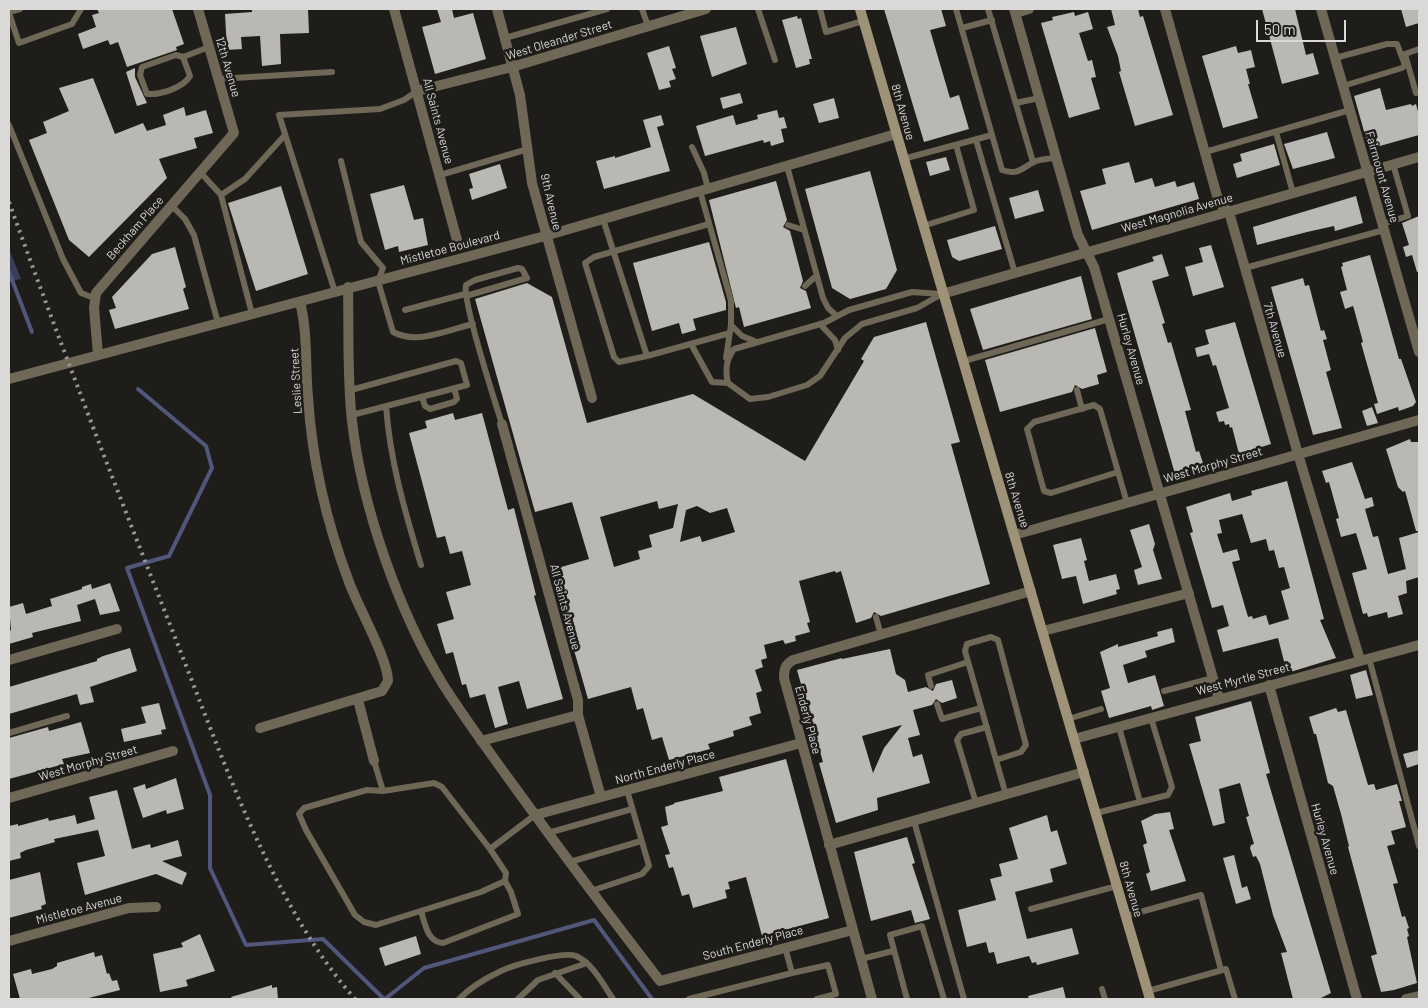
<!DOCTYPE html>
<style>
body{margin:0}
#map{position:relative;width:1428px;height:1008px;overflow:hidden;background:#1f1d1a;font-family:Barlow,sans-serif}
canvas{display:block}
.frame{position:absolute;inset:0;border:10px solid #dad9d7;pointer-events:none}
.scale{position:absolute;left:1256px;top:20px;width:90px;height:22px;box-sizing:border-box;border:2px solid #dad9d7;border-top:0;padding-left:6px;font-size:15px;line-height:18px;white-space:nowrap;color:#dad9d7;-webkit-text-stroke:4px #1f1d1a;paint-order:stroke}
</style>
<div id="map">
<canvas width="1428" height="1008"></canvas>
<div class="frame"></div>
<div class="scale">50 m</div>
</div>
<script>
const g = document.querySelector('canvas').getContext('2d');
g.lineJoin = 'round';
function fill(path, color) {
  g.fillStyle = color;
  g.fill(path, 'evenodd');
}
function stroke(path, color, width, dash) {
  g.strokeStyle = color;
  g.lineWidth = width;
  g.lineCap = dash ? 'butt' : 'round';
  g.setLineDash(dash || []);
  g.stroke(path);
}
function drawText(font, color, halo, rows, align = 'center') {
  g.font = font + ' Barlow,sans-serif';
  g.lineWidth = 5;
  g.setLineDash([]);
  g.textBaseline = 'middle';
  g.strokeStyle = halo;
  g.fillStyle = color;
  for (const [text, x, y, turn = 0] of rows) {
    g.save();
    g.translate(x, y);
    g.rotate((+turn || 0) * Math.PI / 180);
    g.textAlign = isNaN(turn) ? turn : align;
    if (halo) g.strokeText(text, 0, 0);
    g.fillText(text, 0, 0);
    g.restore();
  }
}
fill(new Path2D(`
 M9,249L21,279L9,282Z`), '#3a3d58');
stroke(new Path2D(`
 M9,272L32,332
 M138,389L206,446L212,468L169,556L127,568L210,795V868L246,945L323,939L384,999
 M385,999L424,968L594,920L652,999`), '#51567b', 4);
fill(new Path2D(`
 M97,9H172L184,44L176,47L177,50L127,67L118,42L110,45L108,40L83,49L78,34L96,27L92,15L99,13Z
 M252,9H308L309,33L280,34L281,64L262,66L260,36L241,37L242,49L227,50L225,14L252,12Z
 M437,9H452L454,18L473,13L486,59L435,74L422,27L441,22Z
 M884,9H941L946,26L930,30L950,98L959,95L969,129L924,142Z
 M1111,9H1138L1140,17L1143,16L1173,115L1135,126L1119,72L1121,71L1118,56L1107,27L1115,25Z
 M1262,9H1295L1306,55L1313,53L1319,74L1282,84Z
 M1401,9H1419V23L1406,27Z
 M1074,12L1075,16L1088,12L1093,29L1079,33L1088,61L1092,60L1096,77L1091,78L1100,109L1069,118L1041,23L1053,20L1052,17Z
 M797,16L798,19L801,18L812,59H809L810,64L796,68L782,20Z
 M736,27L747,64L712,77L700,36Z
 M669,46L676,68L672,69L676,79L669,81L671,87L659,90L647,53Z
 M1236,46L1238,53L1251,50L1255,67L1246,69L1250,84H1248L1258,118L1223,128L1202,56Z
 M135,68V77L147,103L137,106L126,72Z
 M93,78L115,134L143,123L147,131L166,125L163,115L184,107L186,116L206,110L213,133L194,138L197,148L159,159L167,178L89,257L69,240L29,140L47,133L43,122L69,111L59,88Z
 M1380,88L1386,110L1411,104L1412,106L1416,104L1419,115V135L1369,149L1354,96Z
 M740,93L743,103L723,109L720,98Z
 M834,98L839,118L819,123L813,104Z
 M777,110L779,118L784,117L787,128L781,129L784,142L771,146L770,141L764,143L763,140L705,156L696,126L733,115L736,125L758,119L757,115Z
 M661,115L664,125L657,127L670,171L604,189L596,161L615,156V158L651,147L643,120Z
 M1327,132L1335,158L1293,169L1284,144Z
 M1274,144L1280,165L1237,178L1233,164L1242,161L1240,154Z
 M946,157L950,170L930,176L926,162Z
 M1129,162L1135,183L1152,178L1155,187L1175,181L1177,187L1194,182L1199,199L1092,230L1080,191L1106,184L1102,169Z
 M500,164L507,188L472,200L469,189L473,188L469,174Z
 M870,171L897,270L886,289L850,299L832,288L805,189Z
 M776,181L787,220L783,227L790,231L803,281L800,288L806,291L811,308L744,327L739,307L736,308L709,200Z
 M404,185L414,220L423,218L428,245L399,252L398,246L385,250L370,194Z
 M281,186L308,274L256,291L228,203Z
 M1038,190L1044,211L1015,219L1009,198Z
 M1356,196L1363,223L1335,231L1334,226L1307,232L1257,245L1253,227Z
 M1419,216V272H1417L1412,255L1406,257L1403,247L1409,245L1402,223Z
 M995,226L1002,249L959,261L952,257L947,240Z
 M709,242L726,302V310L693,319L696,330L682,334L679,323L652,331L633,263Z
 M1211,245L1224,287L1193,296L1185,267L1203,262L1199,248Z
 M175,247L186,287L183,289L189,309L115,329L109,310L116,308L112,297L152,254Z
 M1162,254L1169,276L1152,281L1165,323L1162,324L1168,343L1171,342L1191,410L1185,411L1196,452L1199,451L1203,463L1175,474L1117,273L1154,261L1152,257Z
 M1370,255L1399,359H1401L1416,402L1413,406L1399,411L1398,407L1377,414L1374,404L1378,403L1361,343L1363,342L1354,309L1353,306L1345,309L1340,292L1347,290L1341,267L1343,266L1342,263Z
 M1081,276L1092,319L983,350L970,309Z
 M1303,278L1305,286L1309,285L1321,331L1324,330L1327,339L1323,340L1331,370L1326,372L1342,428L1313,435L1271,287Z
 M527,283L552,297L587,423L693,394L805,461L864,361L861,359L874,337L926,322L960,442L951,444L990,584L881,616L874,612L871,618L856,623L841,571L836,573L835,571L799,581L810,622L807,623L810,632L795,636L796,641L785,644L783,640L764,645L767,658L761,660L763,667L755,670L762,691L756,693L761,713L749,717L752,725L733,731L734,736L708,744L710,749L669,760L662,737L652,740L643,708L637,710L631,687L588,699L551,570L589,559L572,502L535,512L475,299ZM657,501L659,509L678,504L673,528L649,535L652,547L638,551L640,559L614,567L600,517ZM697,506L710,513L727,508L735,532L702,542L700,536L680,542L686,510Z
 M1235,322L1271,444L1239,454L1232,427L1230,428L1229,424L1225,425L1224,421L1219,422L1216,412L1229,408L1216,365L1213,366L1209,354L1197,357L1195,348L1209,344L1205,330Z
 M1095,328L1107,372L1097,375L1099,384L1082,389L1075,385L1072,392L1000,412L985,360Z
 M1372,407L1378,423L1367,426L1362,411Z
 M453,413L455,420L482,413L508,510L514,508L536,595L534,596L563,699L527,709L519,681L498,687L508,724L495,728L485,694L470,698L466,684L462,685L453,652L446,654L437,624L454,619L446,592L471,585L462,551L450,554L445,536L437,538L409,433L427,428L425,421Z
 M1410,439L1411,442H1419V531H1416L1405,491L1403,492L1398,487L1386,449Z
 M1352,462L1365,499L1372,497L1374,506L1365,509L1373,537L1378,536L1388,574L1406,569L1399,538L1419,532V577L1406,581L1407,593L1398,596L1403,614L1388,618L1387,612L1368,617L1367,613L1363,614L1352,573L1367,569L1356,533L1341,537L1336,519L1339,518L1329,482L1326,483L1322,471Z
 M1287,481L1324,619L1320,620L1336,658L1287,673L1278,638L1223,652L1217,630L1229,626L1223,605L1212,608L1190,533L1193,532L1186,507L1230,493L1232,501L1252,495L1251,491ZM1242,514L1251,543L1266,539L1269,551L1274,550L1279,568L1284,567L1290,588L1281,591L1289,619L1269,625L1266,615L1253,619L1252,616L1248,617L1232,562L1240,560L1237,549L1223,553L1217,534L1222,533L1219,520Z
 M1149,524L1155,544L1153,550L1162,579L1138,585L1134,570L1142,567L1130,530Z
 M1081,538L1087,560L1084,561L1089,581L1116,574L1120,589L1116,590L1117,594L1083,604L1076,576L1062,579L1053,545Z
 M110,583L120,611L100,615L95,599L77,605L81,621L32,633L33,637L9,644V631L11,630L9,607L23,603L26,614L52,606L50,599L82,589V587L91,584L92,589Z
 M1172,628L1175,642L1145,651L1147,657L1123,665L1128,683L1155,675L1164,706L1152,710L1151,706L1109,718L1101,691L1110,688L1100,652L1118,644V647L1158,636L1157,632Z
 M130,648L137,671L90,687L94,702L80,705L77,694L9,714V687L97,661V659L103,656Z
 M890,649L896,674L905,680L908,692L926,687L933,691L936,684L952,680L957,698L942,703L936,699L932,705L913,710L920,735L908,738L913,757L922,754L930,783L877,798L878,810L836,823L819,763L823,762L797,670L842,658V659ZM902,725L884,748L873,773L862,736Z
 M1366,670L1373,695L1356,699L1350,675Z
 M1251,701L1270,773L1266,774L1331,993L1319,999H1293L1281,953L1287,952L1273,915L1260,864L1256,856L1253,857L1250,848L1251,845L1254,844L1246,817L1249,816L1240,783L1219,789L1225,823L1213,826L1189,744L1201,741L1195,717Z
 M159,703L166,729L161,730L162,734L124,742L121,729L146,723L141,707Z
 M1336,708L1338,712L1346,710L1368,785L1374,784L1376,790L1397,784L1402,801H1399L1406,827L1391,831L1395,844L1387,846L1398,883L1393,884L1402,917L1405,916L1409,928L1407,929L1409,936L1407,937L1417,983L1394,990L1381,992L1371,956L1377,954L1348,847L1349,846L1341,814L1333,786L1328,783L1316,734H1314L1309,717Z
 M81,722L90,753L62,759L64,764L9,779V738L48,727L49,731Z
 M1419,750V764L1407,768L1403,754Z
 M786,759L829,918L762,936L746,877L728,882L730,889L725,890L727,898L693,908L689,894L682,896L673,867L669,868L665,855L670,854L661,827L668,825L665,807L674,804V803L723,791L719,777Z
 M176,778L184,809L167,814L166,810L143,818L133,788L145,784L146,789Z
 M117,790L132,849L150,844L151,848L178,840L182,856L162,861L187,873L182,885L156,874L85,895L77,863L105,856L98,830L54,839L55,842L26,850L20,853L21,858L9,861V826L18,824V826L48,818L49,821L75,815L77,824L95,819L89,797Z
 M1170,812L1174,829L1169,830L1186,881L1151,891L1146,874L1150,872L1143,845L1147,843L1141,821L1155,814Z
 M1047,815L1051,832L1057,830L1067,864L1050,869L1053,882L1015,892L1027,939L1072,928L1079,954L1037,965L1036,962L1032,963L1029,956L997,964L994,952L989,953L986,942L967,947L958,910L996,900L990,879L1002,876L999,864L1018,859L1009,828Z
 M907,837L915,863L912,864L930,919L915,923L911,910L871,921L854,852Z
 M1234,855L1242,888L1247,886L1251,899L1236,904L1223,858Z
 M40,872L46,904L41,906L42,909L9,918V880Z
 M200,934L215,971L186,980L188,986L160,992L153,954L183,947L181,943Z
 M416,936L421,954L385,966L379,948Z
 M94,952L95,957L102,955L107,974L109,973L112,981L117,980L120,990L85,999H20L13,974L31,969L32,974L52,969L57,966V963Z
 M272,985V988L277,987L278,999H232L231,997Z
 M1063,987L1066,999H1029L1028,996Z`), '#bab8b3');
stroke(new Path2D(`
 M642,9L648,26
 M758,9L775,60
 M820,9L826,32L863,21
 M956,9L1002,170C1016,175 1020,170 1032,163C1038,159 1049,159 1056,158
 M988,9L1033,162
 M9,12L20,9
 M9,13L19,43L72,24L81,9
 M962,28L992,20
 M505,38L607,9
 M1419,49L1405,54L1416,93L1419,92
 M183,57L190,76C183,88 160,95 147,94L140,75L142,67L176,55L183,57L209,47
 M1335,58L1387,44H1397L1405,65L1402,68L1343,86
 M218,79L332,72
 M1016,103L1039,98
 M9,125L63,259L81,293L94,298
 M1276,132L1293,193
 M976,140L1015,273
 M692,147L704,173L708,189
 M1205,152L1350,110
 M903,159L992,135
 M341,161L361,242L383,268L378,281L393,332C417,345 447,330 473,324
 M787,166L823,298L828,308L837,316
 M200,172L221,195L252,314
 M440,175L528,149
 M700,191L731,301V325L726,358
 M221,195L245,179L285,135
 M171,205L185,219L194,235L218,323
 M603,219L647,356L730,333
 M1382,224L1408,216L1393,164
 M788,225L804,230
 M923,226L974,210L956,145
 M1245,268L1384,230
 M805,286L816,276
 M335,292L279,115L380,109L404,100L417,91
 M466,296L527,278L522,269L518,268L475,280L466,285C462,300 495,402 502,424
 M405,310L465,294
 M820,324L835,340L838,350
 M731,325L742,336L757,342
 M691,344L712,382L728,383L750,399L768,397L807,385L820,376L845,338L862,324L917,308L942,294
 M647,356L619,362L614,357L585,263L594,257L709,224
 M964,361L1109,319
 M728,383C725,370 726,360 734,349L824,323L849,310L912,292L941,294
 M351,390L456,361L461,363L467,385L352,415
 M1077,390L1082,409
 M422,397L425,406L430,409L454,402L457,399L454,388
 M386,406C390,461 405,512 421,565
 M1118,472L1051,493L1044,491L1027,429L1034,422L1094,405L1100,409L1127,503
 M876,617L881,635
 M1369,658L1419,846
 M931,686L928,675L968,662
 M1164,691L1213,678
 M937,704L942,719L981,708
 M1068,719L1101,709
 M1119,727L1140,802
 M9,733L67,716
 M996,760L1021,752L1026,745L998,640L991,637L967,644L965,651L1006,795
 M374,761L383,791
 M976,803L957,740L961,734L987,727
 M1096,813L1168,795L1172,787L1151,718
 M914,821L964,999
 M548,833L632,809
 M490,849L506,873L505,881L481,892L376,925L364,922L355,915L306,830L299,814L304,808L367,790L383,791L434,783L442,787L490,849L535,815
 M570,862L641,841
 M591,891L642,874L649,866L627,790
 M1031,909L1117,886
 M421,911C425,923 427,942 443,943L518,914L511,892L505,881
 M1126,916L1201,895L1221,970
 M785,947L792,973L828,965L836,994L817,999
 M861,959L893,951
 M555,973L580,999
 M1102,989L1105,999
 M1148,991L1226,969L1235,999
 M459,999C470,988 486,978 501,971C513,965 564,951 576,956C592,962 604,986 613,999
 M518,999L538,980L587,963
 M689,999L792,973
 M907,999L890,935L922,926L944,999`), '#6f6857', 6);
stroke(new Path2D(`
 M394,9L457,240
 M497,9L520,95L532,183L592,398
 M1014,9L1078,235L1094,267L1219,699
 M1165,9L1219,203L1229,212L1298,454L1360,660
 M1321,9L1419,352
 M1015,13L1029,9
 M417,91L512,67L706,9
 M348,287C349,332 347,377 352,421C362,507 399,613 444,686C471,728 501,768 530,808C572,866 616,924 660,981L853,930
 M98,354L94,308L96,293L234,133L198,9
 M9,379L545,236L896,134
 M502,424L578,700V715L601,797
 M1014,535L1419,420
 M1043,631L1189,593
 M9,660L117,629
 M1269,685L1357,999
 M358,700L374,761
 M260,728L382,691L388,681C388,659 358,607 349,582C327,524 312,459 308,397C305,365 308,334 300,302
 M1074,739L1419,645
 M481,741L578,715
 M9,798L173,751
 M535,815L801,743
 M829,845L1084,772
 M9,941L129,908L156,907
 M872,999L784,678C784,669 785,665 793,660L1031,591
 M1406,999L1419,996`), '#6f6857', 10);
stroke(new Path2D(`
 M942,294L1419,157`), '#6f6857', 10);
stroke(new Path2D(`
 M860,9L1150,999`), '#9e9278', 10);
stroke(new Path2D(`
 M9,202C62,349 119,495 176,640C222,756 272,905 355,999`), '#989795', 4, [2.5, 5]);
drawText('12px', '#dad9d7', '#1f1d1a', [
 ["West Oleander Street",559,40,-17],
 ["12th Avenue",228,67,74],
 ["8th Avenue",903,112,74],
 ["All Saints Avenue",438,121,75],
 ["Fairmount Avenue",1382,177,74],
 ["9th Avenue",551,202,77],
 ["West Magnolia Avenue",1177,213,-16],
 ["Beckham Place",135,228,-49],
 ["Mistletoe Boulevard",450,248,-15],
 ["7th Avenue",1275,330,74],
 ["Hurley Avenue",1131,349,74],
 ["Leslie Street",296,381,-93],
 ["West Morphy Street",1213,465,-16],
 ["8th Avenue",1017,500,73],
 ["All Saints Avenue",565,607,75],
 ["West Myrtle Street",1243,679,-15],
 ["Enderly Place",808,720,75],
 ["West Morphy Street",88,763,-16],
 ["North Enderly Place",665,767,-15],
 ["Hurley Avenue",1325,839,74],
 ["8th Avenue",1131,889,74],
 ["Mistletoe Avenue",79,909,-15],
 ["South Enderly Place",753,943,-15]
]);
</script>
